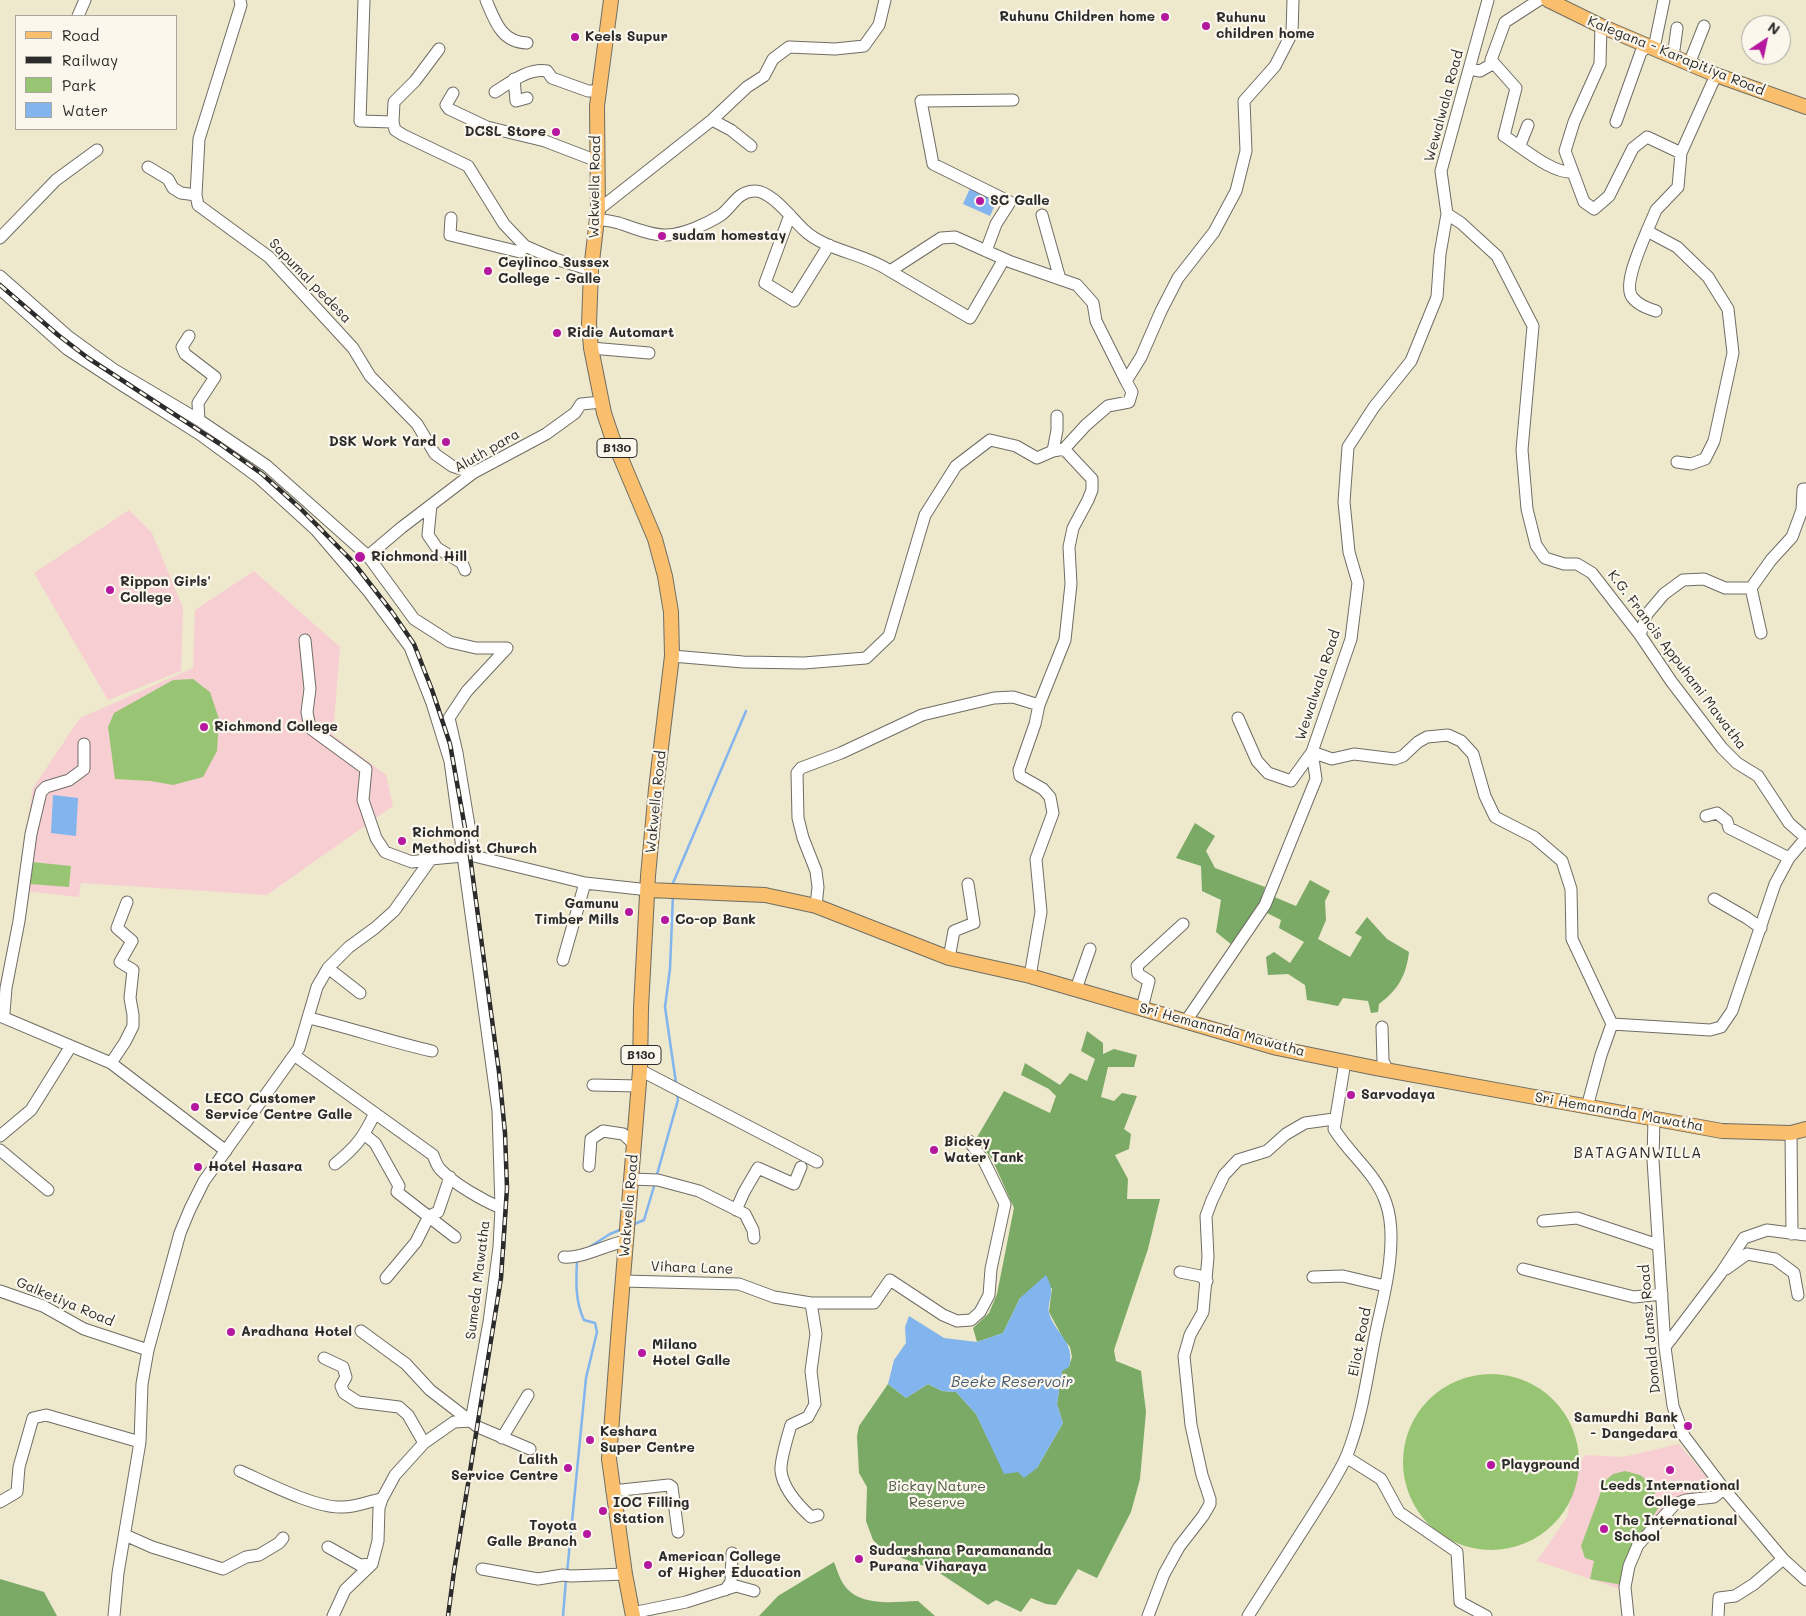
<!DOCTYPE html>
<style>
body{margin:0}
#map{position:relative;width:1806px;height:1616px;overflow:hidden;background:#eee8cd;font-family:Mali,sans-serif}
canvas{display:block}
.legend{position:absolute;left:15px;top:15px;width:162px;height:115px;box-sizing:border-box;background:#fbf7ec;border:1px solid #a8a59f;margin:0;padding:6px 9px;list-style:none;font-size:15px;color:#2b2b2b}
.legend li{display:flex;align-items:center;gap:10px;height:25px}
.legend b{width:25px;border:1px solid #a8a59f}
.north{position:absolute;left:1741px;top:15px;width:50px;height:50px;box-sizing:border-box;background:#fbf7ec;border:1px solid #a8a59f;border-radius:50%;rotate:34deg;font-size:14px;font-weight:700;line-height:20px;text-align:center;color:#2b2b2b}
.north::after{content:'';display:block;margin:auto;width:18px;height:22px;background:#b5179e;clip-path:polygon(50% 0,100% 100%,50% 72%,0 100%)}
</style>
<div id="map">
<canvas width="1806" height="1616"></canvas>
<ul class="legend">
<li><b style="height:6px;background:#f9bf6d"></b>Road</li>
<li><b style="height:6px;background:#2b2b2b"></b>Railway</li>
<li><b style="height:14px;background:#98c573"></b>Park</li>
<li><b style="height:14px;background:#82b4ee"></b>Water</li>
</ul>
<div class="north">N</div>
</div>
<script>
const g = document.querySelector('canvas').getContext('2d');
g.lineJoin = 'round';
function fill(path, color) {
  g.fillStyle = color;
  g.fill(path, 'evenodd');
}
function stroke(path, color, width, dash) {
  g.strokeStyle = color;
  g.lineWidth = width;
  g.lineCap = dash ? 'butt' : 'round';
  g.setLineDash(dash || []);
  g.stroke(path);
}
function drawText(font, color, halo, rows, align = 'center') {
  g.font = font + ' Mali,sans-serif';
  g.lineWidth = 4.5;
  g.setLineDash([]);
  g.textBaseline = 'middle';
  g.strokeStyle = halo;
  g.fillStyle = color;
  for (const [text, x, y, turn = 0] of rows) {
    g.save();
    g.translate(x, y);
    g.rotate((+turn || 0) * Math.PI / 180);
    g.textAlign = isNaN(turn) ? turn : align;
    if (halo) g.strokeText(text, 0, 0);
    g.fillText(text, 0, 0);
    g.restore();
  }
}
fill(new Path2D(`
 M129,510L152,533L183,608L181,671L108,700L34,573Z
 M254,571L340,647L333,735L386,775L393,806L267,895L81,883L79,897L17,890L33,788L80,718L193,668L195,610Z
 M1679,1444L1718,1491L1687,1498L1638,1541L1623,1590L1537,1561L1567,1517L1577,1465L1586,1455L1623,1457Z`), '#f7cfd2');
fill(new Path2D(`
 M193,679L210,692L219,719L217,751L203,777L173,785L151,781L115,779L108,727L114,713L173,680Z
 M32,862L71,866L69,887L30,884Z
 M1403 1462a88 88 0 1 1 176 0a88 88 0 1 1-176 0Z
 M1625,1471L1640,1475L1656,1487L1654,1498L1659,1507L1635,1544L1622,1585L1590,1579L1594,1561L1585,1558L1581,1546L1605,1481L1613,1474Z`), '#98c573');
fill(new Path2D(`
 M1195,823L1215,836L1206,851L1215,868L1265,887L1260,903L1232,945L1216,932L1221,900L1202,891L1201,866L1176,858Z
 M1310,880L1330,891L1325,901L1326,920L1318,939L1350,957L1362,937L1355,933L1367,917L1387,939L1409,952C1406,976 1398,990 1379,1004L1378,1012L1371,1013L1368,1001L1343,998L1338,1006L1307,1000L1305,985L1288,974L1268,975L1266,957L1274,952L1290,963L1304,942L1279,928L1281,920L1265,912L1272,896L1296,906Z
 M1087,1031L1103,1043V1054L1114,1049L1137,1055L1134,1067H1108L1101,1097L1114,1101L1122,1093L1137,1096L1124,1129L1131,1134L1129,1149L1115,1155L1128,1179L1127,1199H1160L1148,1249L1114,1350L1116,1361L1141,1371L1146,1412L1140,1479L1131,1512L1097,1578L1078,1569L1056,1605L1046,1604L1031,1598L1021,1612L996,1600L988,1605L935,1570L885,1552L873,1540L866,1521L867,1487L859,1473L857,1436L859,1426L888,1384L906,1398L928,1384L942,1391L956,1392L976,1414L989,1441L1037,1468L1063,1423L1057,1404L1062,1371L1069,1366L1072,1357L1070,1347L1064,1340L1049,1312L1052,1288L1020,1298L1003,1333L977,1342L973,1328L989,1313L997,1294L1014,1208L992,1159L976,1139L1004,1091L1050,1113L1056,1096L1049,1089L1021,1075L1025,1063L1060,1085L1070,1073L1087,1081L1095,1059L1081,1051Z
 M834,1562C836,1567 838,1574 841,1580C855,1608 892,1602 918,1601L935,1616H759L778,1596Z
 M0,1579L44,1592L57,1616H0Z`), '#7aaa65');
fill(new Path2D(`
 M971,186L998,198L990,216L963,204Z
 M53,795L78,798L76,836L51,833Z
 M1046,1275C1048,1279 1051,1285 1051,1290C1052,1297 1047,1306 1049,1313C1055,1334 1076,1342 1069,1367L1062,1371L1057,1404L1063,1423L1037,1468L1024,1478L1018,1472L1004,1474L976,1414L956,1392L942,1391L928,1384L906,1398L888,1384L894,1360L906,1343L905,1327L909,1316L944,1338L977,1342L1003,1333L1020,1298Z`), '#82b4ee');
stroke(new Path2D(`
 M673,887V883L746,711
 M673,895L670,969L665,1007L676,1083
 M656,1178L678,1100L677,1094
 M632,1225L644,1220L655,1183
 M588,1248L610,1234L622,1229
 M567,1573L586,1378L597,1332L595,1323L584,1320C575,1301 576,1281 577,1261
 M563,1616L566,1579`), '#82b4ee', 2.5);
const minor = new Path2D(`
 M240,0L241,5L199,139L196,195L198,205L269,257L353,348L370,376L417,424L435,454L452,466L473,473
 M364,0L360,121L393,122
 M486,0C495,21 501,42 527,43
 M1539,0L1505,22L1491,60L1516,88L1504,136C1522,147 1552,174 1573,172
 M78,16L85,0
 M1601,26L1600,64L1574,122L1565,151L1584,202L1594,209L1609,196L1633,148L1647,137L1681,153L1678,187L1656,210L1647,231L1677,247L1708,277L1728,309L1733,353L1714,441L1705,459L1691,464L1677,462
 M1654,48L1664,0
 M439,49L415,81L394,102L393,122L395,130L403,135L468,166L504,224L525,246L555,259L591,270
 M1673,57L1677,28
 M1689,64L1704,26
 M1469,69L1480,71L1494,63
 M514,79L516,101L527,98
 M495,92C511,82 528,68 547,71L552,78L588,91H598
 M453,93L446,105L449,109L487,127L545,141L597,161
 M712,120L731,130L751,146
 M1616,122L1641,52L1648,46
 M1520,145L1528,125
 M1681,153L1716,75
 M148,167L168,179L173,188L181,193L196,195
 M598,210L712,120L747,87L764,76L773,59L789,47L835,49L864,46L879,25L885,0
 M1447,214L1461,223L1497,256L1533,326L1522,450L1527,509L1536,545L1545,558L1564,564H1577L1592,573L1640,635L1671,681L1722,748L1737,763L1758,776L1789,823L1806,838
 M790,215L765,283L794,301L829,245
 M1042,215L1060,279
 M451,218L450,235L520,252L525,246
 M597,219C604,220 612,221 619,223C633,228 653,236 667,235C684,234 707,224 721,215C733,206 737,192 754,191C770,189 793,220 804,230C826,251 864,253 890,271L941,238L955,237L1011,262L1077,285L1093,303L1096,321L1126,381
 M1647,231C1641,246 1623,284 1632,297C1638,305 1647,308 1656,311
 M0,238L56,180L97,150
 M986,251L996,224L1010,202L933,164L921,101L1013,100
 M890,271L970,318L1004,259
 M0,276L69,337L113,369L199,420L267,466L368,556L414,619L450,642L476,648H507L467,691L449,718L457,753L474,856
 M0,289L67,349L122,385L201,435L258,477L316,530L369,592L410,647L432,703L450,761L498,1110L501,1208L499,1247L489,1322L471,1421L454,1422L424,1443L395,1475L382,1499L379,1508L378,1541L372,1564L345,1590L333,1616
 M189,336L182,347L185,354L215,377L198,403L199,420
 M591,348L649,353
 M1053,451L1057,430V416
 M431,505L428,535L437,548L462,563L465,570
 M368,556L401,528L473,473L546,434L575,413L581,404L602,402
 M1751,588L1761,633
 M1640,635L1647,614L1664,594L1683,580L1704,579L1725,588H1751L1771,560L1792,537L1802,510L1803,489H1806
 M305,640L310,689L307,712L310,728L366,769L363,800L376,838L385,852L412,862L431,859
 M672,656L743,662L804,663L866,658L889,636L925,515L956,466L990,440L1016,446L1037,458L1053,451L1064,449
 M1039,705L1065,640L1071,584L1069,547L1073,528L1088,500L1092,490V479L1064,449L1086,425L1108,406L1129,402L1132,392L1126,381L1141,357L1161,311L1178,278L1214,232L1236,191L1246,151L1244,101L1275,66L1292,33L1293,0
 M1238,718L1257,761L1268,773L1291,781L1312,752L1332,759L1354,754L1395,759L1403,756L1418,742L1427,737L1448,735L1461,741L1473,754L1485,796L1495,817L1534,837L1562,861L1571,889L1572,939L1612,1024L1601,1055L1587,1107
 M1706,816L1717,813L1727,821L1729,828L1789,858
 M1714,899L1747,918L1761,928
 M816,906L818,887L816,871L803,838L798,818L797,773L801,768L841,753L922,715L994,698L1013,697L1039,705L1035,724L1019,770L1020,776L1043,789L1050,797L1053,813L1036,859L1041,912L1030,976
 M949,958L954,931L974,923L968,884
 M563,960L585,883
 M328,968L360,993
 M1076,989L1090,949
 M1142,1008L1149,981L1138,974L1137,966L1183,924
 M4,1013L6,988L19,921L31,834L41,792L46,787L69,780L84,769V744
 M0,1016L111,1063L226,1151
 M309,1018C351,1028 391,1042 432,1051
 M1186,1021L1265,905L1316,779L1312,752L1351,639L1358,583L1349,552L1344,502L1348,447L1374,407L1411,361L1437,297L1440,254L1447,214L1441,171L1488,0
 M1612,1024L1710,1030L1721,1027L1732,1011L1775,884L1789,858L1806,838
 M1382,1027L1383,1061L1388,1071
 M294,1055L433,1155C435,1160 437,1166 440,1169C454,1184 482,1200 501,1208
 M111,1063L125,1042L133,1026V1015L130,998L133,970L120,962L132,941L117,928L127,902
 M640,1070L817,1162
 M593,1085L639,1086
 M1654,1118L1653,1160L1665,1347L1673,1406L1684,1436L1724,1489L1783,1559L1806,1580
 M1791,1133L1792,1234
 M365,1135L375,1143L399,1186L397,1192L455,1237
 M0,1136L31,1110L71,1046
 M0,1150L48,1190
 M335,1164C356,1147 363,1138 375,1113
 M589,1166L591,1139L603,1131L623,1134L634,1144
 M631,1179L658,1180L699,1191L745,1214L753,1230L754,1238
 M736,1210L744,1192L758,1168L794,1184L801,1167
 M1543,1221L1577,1218L1658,1245
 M564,1257C582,1259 607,1244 626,1241
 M1523,1269L1634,1297L1662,1294
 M1726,1269L1747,1254L1775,1259L1794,1273L1798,1295
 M1180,1272L1200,1276L1207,1281
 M1313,1277L1343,1276L1385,1286
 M386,1278L416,1242L429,1216L438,1212L450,1177
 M623,1281L739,1284L774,1297L811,1303L816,1334L811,1371L815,1404L808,1417L791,1425C788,1435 780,1461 781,1471C783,1489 799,1506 811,1517L818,1515
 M0,1291L43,1306L84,1329L148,1350
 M811,1303H874L890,1280L943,1315L957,1321L971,1320L980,1312L989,1295L991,1269L1005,1204L984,1161L969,1141
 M361,1331L406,1364L430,1390L478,1427L530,1449
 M1665,1347L1721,1273L1744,1238L1767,1230L1806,1235
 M324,1358L343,1367L346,1377L341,1386L344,1393L358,1402L399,1407L408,1415L424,1443
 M502,1438L528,1395
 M1346,1457L1381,1479L1399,1512L1457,1552L1460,1602L1486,1616
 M240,1471C265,1482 317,1509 343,1507C356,1507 369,1501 382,1499
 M612,1491L669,1485L672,1487L678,1532
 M0,1502L17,1492L19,1467L33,1418L46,1415L140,1442
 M125,1535L152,1547L223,1569L246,1557L259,1555L279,1543L283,1538
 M328,1547L360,1565L372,1564
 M482,1569L538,1579L563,1575L571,1576L625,1574
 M725,1590L731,1582L732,1553
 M632,1613L686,1602L736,1586L754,1591
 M114,1616L118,1573L140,1442L142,1384L148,1350L180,1233L190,1209L204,1181L299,1048L317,987L328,968L349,947L375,928L394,911L431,859L463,856H474L585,883L649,890
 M1148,1616L1164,1574L1179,1547L1203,1516L1210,1504V1499L1202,1475L1191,1425L1184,1356L1190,1335L1203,1312L1208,1257L1206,1216L1212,1200L1224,1175L1238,1160L1267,1151L1286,1134L1305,1123L1334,1119
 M1248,1616C1270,1581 1293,1546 1315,1511C1326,1493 1339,1474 1347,1455C1364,1412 1368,1367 1378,1322C1386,1288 1398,1237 1386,1203C1376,1173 1350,1155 1334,1129L1345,1062
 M1628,1616L1625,1587L1629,1566L1638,1545L1675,1504L1686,1500L1714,1497L1724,1489
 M1718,1616L1719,1598L1735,1596L1754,1584L1783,1559`);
const major = new Path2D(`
 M611,0L597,106L598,210L591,270L589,324L591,348L604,413L612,437L655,539L665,576L671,612L672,656L656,789L648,876L641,1008L640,1070L618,1339L609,1459L625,1574L633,1616
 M1548,0L1601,26L1716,75L1806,107
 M649,890L765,895L816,906L949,958L1030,976L1277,1048L1375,1068L1722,1131L1791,1133L1806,1129`);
stroke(minor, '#6f6d64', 13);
stroke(major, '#6f6d64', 16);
stroke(minor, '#fff', 11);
stroke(major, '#f9bf6d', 14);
const rail = new Path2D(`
 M0,285L58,335L88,358L220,444L262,474L300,508L353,562L392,612L414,644L432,690L450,744L470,856L499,1072L505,1133L507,1188L501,1278L454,1571L448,1616`);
stroke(rail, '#2b2b2b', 4.5);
stroke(rail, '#fbf7ec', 2.5, [8]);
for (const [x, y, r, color] of [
 [1165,17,5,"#b5179e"],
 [1206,26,5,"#b5179e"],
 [575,37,5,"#b5179e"],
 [556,132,5,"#b5179e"],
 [980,201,5,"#b5179e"],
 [662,236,5,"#b5179e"],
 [488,271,5,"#b5179e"],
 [557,333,5,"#b5179e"],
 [446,442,5,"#b5179e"],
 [360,557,6,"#b5179e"],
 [110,590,5,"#b5179e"],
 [204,727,5,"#b5179e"],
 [402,841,5,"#b5179e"],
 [629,912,5,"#b5179e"],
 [665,920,5,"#b5179e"],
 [1351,1095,5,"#b5179e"],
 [195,1107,5,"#b5179e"],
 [934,1150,5,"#b5179e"],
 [198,1167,5,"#b5179e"],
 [231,1332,5,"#b5179e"],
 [642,1353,5,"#b5179e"],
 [1688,1426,5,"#b5179e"],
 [590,1440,5,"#b5179e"],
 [1491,1465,5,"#b5179e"],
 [568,1468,5,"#b5179e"],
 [1670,1470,5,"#b5179e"],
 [603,1511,5,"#b5179e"],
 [1604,1529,5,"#b5179e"],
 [587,1534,5,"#b5179e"],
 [859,1559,5,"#b5179e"],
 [648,1565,5,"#b5179e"]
]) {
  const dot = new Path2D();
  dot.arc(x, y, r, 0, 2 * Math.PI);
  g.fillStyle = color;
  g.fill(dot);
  stroke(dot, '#fbf7ec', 2);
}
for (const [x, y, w] of [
 [617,448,40],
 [641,1055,40]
]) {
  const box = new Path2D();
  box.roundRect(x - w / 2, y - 9.5, w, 19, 4);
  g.fillStyle = '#fbf7ec';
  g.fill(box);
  stroke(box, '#2b2b2b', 1);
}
drawText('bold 12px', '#2b2b2b', null, [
 ["B130",617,448],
 ["B130",641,1055]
]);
drawText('bold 14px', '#2b2b2b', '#fbf7ec', [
 ["Ruhunu Children home",1155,17,"right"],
 ["Ruhunu",1216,18],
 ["children home",1216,34],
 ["Keels Supur",585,37],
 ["DCSL Store",546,132,"right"],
 ["SC Galle",990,201],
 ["sudam homestay",672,236],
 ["Ceylinco Sussex",498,263],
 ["College - Galle",498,279],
 ["Ridie Automart",567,333],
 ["DSK Work Yard",436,442,"right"],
 ["Richmond Hill",371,557],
 ["Rippon Girls'",120,582],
 ["College",120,598],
 ["Richmond College",214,727],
 ["Richmond",412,833],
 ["Methodist Church",412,849],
 ["Gamunu",619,904,"right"],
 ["Timber Mills",619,920,"right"],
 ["Co-op Bank",675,920],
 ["Sarvodaya",1361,1095],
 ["LECO Customer",205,1099],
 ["Service Centre Galle",205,1115],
 ["Bickey",944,1142],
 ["Water Tank",944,1158],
 ["Hotel Hasara",208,1167],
 ["Aradhana Hotel",241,1332],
 ["Milano",652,1345],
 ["Hotel Galle",652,1361],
 ["Samurdhi Bank",1678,1418,"right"],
 ["- Dangedara",1678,1434,"right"],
 ["Keshara",600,1432],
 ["Super Centre",600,1448],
 ["Lalith",558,1460,"right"],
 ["Service Centre",558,1476,"right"],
 ["Playground",1501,1465],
 ["Leeds International",1670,1486,"center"],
 ["College",1670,1502,"center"],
 ["IOC Filling",613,1503],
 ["Station",613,1519],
 ["The International",1614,1521],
 ["School",1614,1537],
 ["Toyota",577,1526,"right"],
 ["Galle Branch",577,1542,"right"],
 ["Sudarshana Paramananda",869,1551],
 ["Purana Viharaya",869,1567],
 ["American College",658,1557],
 ["of Higher Education",658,1573]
], 'left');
drawText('14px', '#2b2b2b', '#fbf7ec', [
 ["Kalegana - Karapitiya Road",1676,56,22],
 ["Wewalwala Road",1444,106,-75],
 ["Wakwella Road",595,187,-89],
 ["Sapumal pedesa",310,281,46],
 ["Aluth para",487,451,-30],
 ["K.G. Francis Appuhami Mawatha",1677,660,53],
 ["Wewalwala Road",1318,685,-72],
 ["Wakwella Road",656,802,-84],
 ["Sri Hemananda Mawatha",1222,1030,15],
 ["Sri Hemananda Mawatha",1619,1112,10],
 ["Wakwella Road",629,1206,-85],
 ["Vihara Lane",692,1268,2],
 ["Sumeda Mawatha",478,1280,-83],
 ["Galketiya Road",65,1302,23],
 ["Donald Jansz Road",1650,1329,-95],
 ["Eliot Road",1360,1342,-79]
]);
drawText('14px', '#4c5941', '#fbf7ec', [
 ["Bickay Nature",937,1487],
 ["Reserve",937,1503]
]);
g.letterSpacing = '1px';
drawText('15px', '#2b2b2b', '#fbf7ec', [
 ["BATAGANWILLA",1638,1153]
]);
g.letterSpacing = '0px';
drawText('italic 15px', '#495b6f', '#fbf7ec', [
 ["Beeke Reservoir",1012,1382]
]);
</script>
